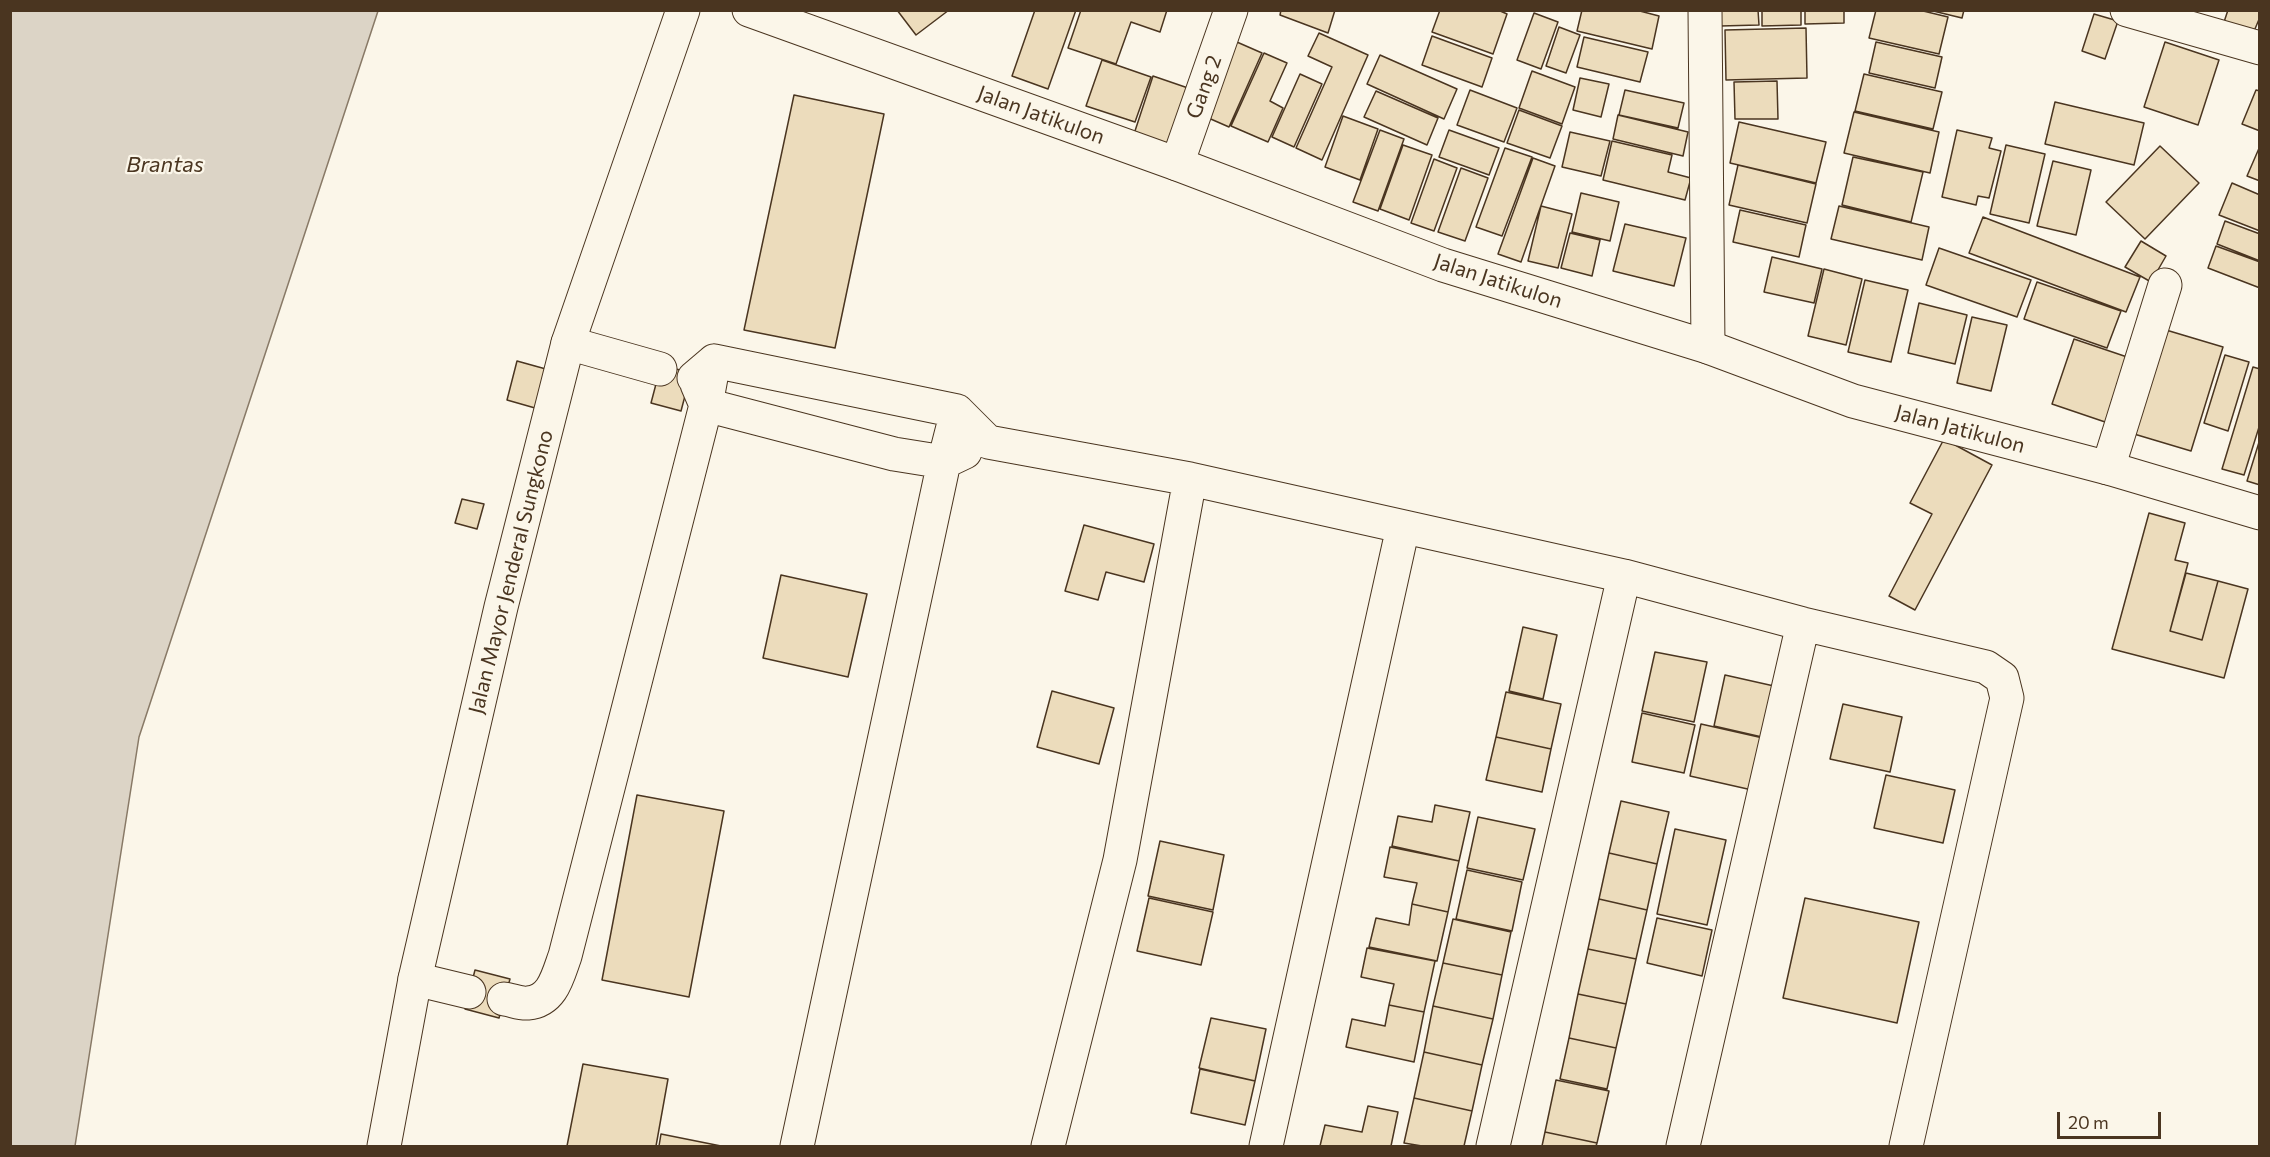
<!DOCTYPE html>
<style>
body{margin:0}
#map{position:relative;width:2270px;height:1157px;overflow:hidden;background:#fbf6e9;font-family:Commissioner,sans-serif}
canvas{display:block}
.frame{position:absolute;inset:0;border:12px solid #4a3520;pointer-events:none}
.scale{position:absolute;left:2057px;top:1112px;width:104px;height:27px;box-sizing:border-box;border:3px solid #4a3520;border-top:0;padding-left:8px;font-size:18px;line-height:21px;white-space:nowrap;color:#4a3520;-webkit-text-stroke:4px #fbf6e9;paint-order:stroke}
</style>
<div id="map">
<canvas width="2270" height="1157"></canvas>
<div class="frame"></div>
<div class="scale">20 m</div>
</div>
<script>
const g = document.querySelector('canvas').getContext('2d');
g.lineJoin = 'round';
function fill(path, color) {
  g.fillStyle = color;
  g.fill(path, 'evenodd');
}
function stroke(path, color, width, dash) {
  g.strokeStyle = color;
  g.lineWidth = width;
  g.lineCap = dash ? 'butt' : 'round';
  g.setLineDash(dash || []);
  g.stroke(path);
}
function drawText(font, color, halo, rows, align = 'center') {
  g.font = font + ' Commissioner,sans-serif';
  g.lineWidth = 4.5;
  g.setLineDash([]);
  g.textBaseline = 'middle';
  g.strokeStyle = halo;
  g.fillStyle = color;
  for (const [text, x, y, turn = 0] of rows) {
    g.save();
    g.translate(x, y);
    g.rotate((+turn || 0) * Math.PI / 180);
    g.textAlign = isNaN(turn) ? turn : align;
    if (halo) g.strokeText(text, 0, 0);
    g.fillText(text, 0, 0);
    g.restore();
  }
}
const water = new Path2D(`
 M10,11H378L139,737L75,1146H11Z`);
fill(water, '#dcd4c6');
stroke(water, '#887966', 1.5);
const building = new Path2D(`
 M897,10H949L916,35Z
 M1035,10H1076L1048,89L1012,76Z
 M1081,10H1167L1160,32L1131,22L1116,64L1068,48Z
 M1281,10H1335L1328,33L1280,15Z
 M1440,10H1498L1507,14L1493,54L1432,32Z
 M1582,10H1636L1659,16L1652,49L1577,31Z
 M1720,10H1758L1759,25L1720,26Z
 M1762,10H1801V25L1762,26Z
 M1805,10H1844V23L1805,24Z
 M1876,10H1919L1948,17L1939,54L1869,38Z
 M1929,10H1964L1962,18Z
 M2228,10H2260V17L2252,36L2223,25Z
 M1534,13L1558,22L1541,69L1517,60Z
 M2094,14L2118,21L2105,59L2082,51Z
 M1559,27L1580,35L1566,73L1546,66Z
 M1806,28L1807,78L1726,80L1725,30Z
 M1319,33L1368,55L1322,160L1296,148L1332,67L1308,56Z
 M1432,36L1492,58L1482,87L1422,65Z
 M1584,37L1648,52L1640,82L1577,67Z
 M1230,39L1262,53L1229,127L1197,113Z
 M1876,42L1942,57L1935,88L1869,73Z
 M2165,42L2219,60L2198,125L2144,107Z
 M1264,53L1287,63L1270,101L1283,108L1268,142L1231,126Z
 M1380,55L1457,89L1444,119L1367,84Z
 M1102,60L1151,77L1135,122L1086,106Z
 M1532,71L1575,87L1562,124L1519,108Z
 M1300,74L1322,84L1294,147L1272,137Z
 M1864,74L1942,92L1933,129L1855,111Z
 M1153,76L1188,88L1169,145L1134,134Z
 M1580,78L1609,84L1601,117L1573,110Z
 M1777,81L1778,119H1735L1734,82Z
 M1470,90L1517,108L1504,142L1457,125Z
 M1625,90L1684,103L1678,128L1619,115Z
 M2256,90L2260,91V131L2242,124Z
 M1376,91L1438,118L1427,145L1364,117Z
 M794,95L884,114L835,348L744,330Z
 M2055,102L2144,123L2134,165L2045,144Z
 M1519,110L1562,126L1550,158L1507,143Z
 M1854,112L1939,132L1930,173L1844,153Z
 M1618,115L1688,132L1683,156L1613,139Z
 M1343,116L1378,129L1360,180L1325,167Z
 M1739,122L1826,142L1816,183L1730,163Z
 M1380,130L1404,139L1378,211L1353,202Z
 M1449,130L1499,148L1489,175L1439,157Z
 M1957,130L1992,138L1989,148L2001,151L1989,198L1978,196L1976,205L1942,197Z
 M1570,132L1610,141L1601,176L1562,167Z
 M1612,141L1672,155L1668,172L1691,178L1685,200L1603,180Z
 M1403,145L1432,155L1409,220L1380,209Z
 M2006,145L2045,154L2029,223L1990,214Z
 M2160,146L2199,183L2145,239L2106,202Z
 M2260,146V181L2247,176Z
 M1505,148L1532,157L1502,236L1476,227Z
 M1853,157L1923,172L1911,222L1842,205Z
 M1533,158L1555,166L1521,262L1498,254Z
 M1434,159L1457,168L1434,231L1411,223Z
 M2053,161L2091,170L2076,235L2037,226Z
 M1738,165L1816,184L1807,223L1729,205Z
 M1461,168L1488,178L1465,241L1438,232Z
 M2232,183L2260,195V231L2219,215Z
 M1581,193L1619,202L1610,241L1572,232Z
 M1541,206L1572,214L1558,268L1528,261Z
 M1839,206L1929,227L1922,260L1831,239Z
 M1740,210L1806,225L1799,257L1733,242Z
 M1983,217L2140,277L2126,312L1969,253Z
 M2225,221L2260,234V261L2217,244Z
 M1625,224L1686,238L1674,286L1613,271Z
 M1570,233L1600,240L1592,276L1561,268Z
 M2141,241L2166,256L2151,282L2125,267Z
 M2216,246L2260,262V288L2208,268Z
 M1939,248L2031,280L2017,317L1926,285Z
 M1772,257L1822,269L1814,303L1764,292Z
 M1824,269L1862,279L1846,345L1808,336Z
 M1865,280L1908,290L1891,362L1848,352Z
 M2037,282L2121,311L2107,348L2024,319Z
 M1919,303L1967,315L1955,364L1908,353Z
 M1972,317L2007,325L1991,391L1957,383Z
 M2156,327L2223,347L2191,451L2124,431Z
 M2074,339L2133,359L2111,424L2052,404Z
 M2225,355L2249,362L2228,431L2204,423Z
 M517,361L553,371L542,410L507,400Z
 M661,365L691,373L681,411L651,403Z
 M2253,367L2260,369V424L2244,475L2222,469Z
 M1944,439L1992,465L1915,610L1889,596L1932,514L1910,503Z
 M2260,439V485L2247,481Z
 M462,499L484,504L477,529L455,523Z
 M2149,513L2185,523L2175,560L2188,563L2170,631L2202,640L2218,581L2248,589L2224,678L2112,649Z
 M1084,525L1154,544L1144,582L1106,572L1098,600L1065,591Z
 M2186,573L2218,581L2202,640L2170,631Z
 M781,575L867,594L848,677L763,658Z
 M1523,627L1557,635L1543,699L1509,691Z
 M1655,652L1707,662L1694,722L1642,711Z
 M1725,675L1774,686L1762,737L1714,726Z
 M1052,691L1114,708L1099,764L1037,747Z
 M1506,692L1561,704L1551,749L1496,737Z
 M1843,704L1902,717L1890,772L1830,759Z
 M1642,713L1695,725L1684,773L1632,762Z
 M1701,724L1763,738L1752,790L1690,776Z
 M1496,737L1551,749L1542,792L1486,780Z
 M1886,775L1955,790L1943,843L1874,828Z
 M637,795L724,811L689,997L602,980Z
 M1621,801L1669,812L1657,864L1609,853Z
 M1435,805L1470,812L1459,861L1392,846L1398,816L1432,822Z
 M1478,817L1535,829L1523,880L1467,868Z
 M1675,829L1726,840L1707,925L1657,914Z
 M1160,841L1224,855L1213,910L1148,896Z
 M1390,847L1459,861L1448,912L1412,904L1417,883L1384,877Z
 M1609,853L1657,864L1647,910L1599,899Z
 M1467,870L1522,882L1512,931L1456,919Z
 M1149,898L1213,912L1201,965L1137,951Z
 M1805,898L1919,922L1897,1023L1783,998Z
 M1599,899L1647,910L1636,959L1588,949Z
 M1412,904L1448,912L1437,961L1369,947L1376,918L1409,925Z
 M1657,918L1712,930L1702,976L1647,963Z
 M1453,919L1511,932L1502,975L1443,963Z
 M1367,948L1435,961L1424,1012L1389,1005L1394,984L1361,977Z
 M1588,949L1636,959L1626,1004L1578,994Z
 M1443,963L1502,975L1493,1019L1433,1006Z
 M475,970L510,979L499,1018L465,1009Z
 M1578,994L1626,1004L1616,1048L1569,1038Z
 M1389,1005L1424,1012L1414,1062L1346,1047L1352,1019L1385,1026Z
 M1433,1006L1493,1019L1482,1065L1424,1052Z
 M1211,1018L1266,1029L1255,1081L1199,1068Z
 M1569,1038L1616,1048L1607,1089L1560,1079Z
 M1424,1052L1482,1065L1472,1111L1414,1098Z
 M583,1064L668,1079L656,1146H567Z
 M1200,1069L1255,1081L1245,1125L1191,1113Z
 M1556,1080L1609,1091L1597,1143L1545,1132Z
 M1414,1098L1472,1111L1464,1146H1422L1404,1143Z
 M1368,1106L1398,1112L1391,1146H1320L1325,1125L1362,1132Z
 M1545,1132L1597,1143L1596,1146H1542Z
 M661,1134L721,1146H659Z`);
fill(building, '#ecdcbc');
stroke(building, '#4a3520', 1.5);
const minor = new Path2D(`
 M1705,10L1708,347
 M2127,10L2260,48
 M1177,164L1231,10
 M568,343L660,369
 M694,378L714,361L957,411L988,442L1190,479L1624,576L1803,624L1986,667L2002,678L2007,698L1906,1146
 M697,384L706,405L894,454L944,462L965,452
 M2108,468L2165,285
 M415,979L469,992
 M504,999C512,1000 521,1004 528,1003C553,1001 558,975 565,956L706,405L714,361
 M797,1146L944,462L957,411
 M1048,1146L1120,860L1190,479
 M1266,1146L1403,527
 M1493,1146L1624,576
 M1683,1146L1803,624`);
const major = new Path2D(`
 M749,10L1177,164L1443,265L1708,347L1853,401L2108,468L2260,513
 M384,1146L415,979L501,607L568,343L683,10`);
stroke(minor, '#4a3520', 35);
stroke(major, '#4a3520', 35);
stroke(minor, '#fbf6e9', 33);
stroke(major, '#fbf6e9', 33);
drawText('21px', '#4a3520', '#fbf6e9', [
 ["Gang 2",1204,87,-70],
 ["Jalan Jatikulon",1041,115,20],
 ["Jalan Jatikulon",1498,281,18],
 ["Jalan Jatikulon",1960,429,15],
 ["Jalan Mayor Jenderal Sungkono",511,572,-76]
]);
drawText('italic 22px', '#4a3520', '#fbf6e9', [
 ["Brantas",165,165]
]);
</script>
